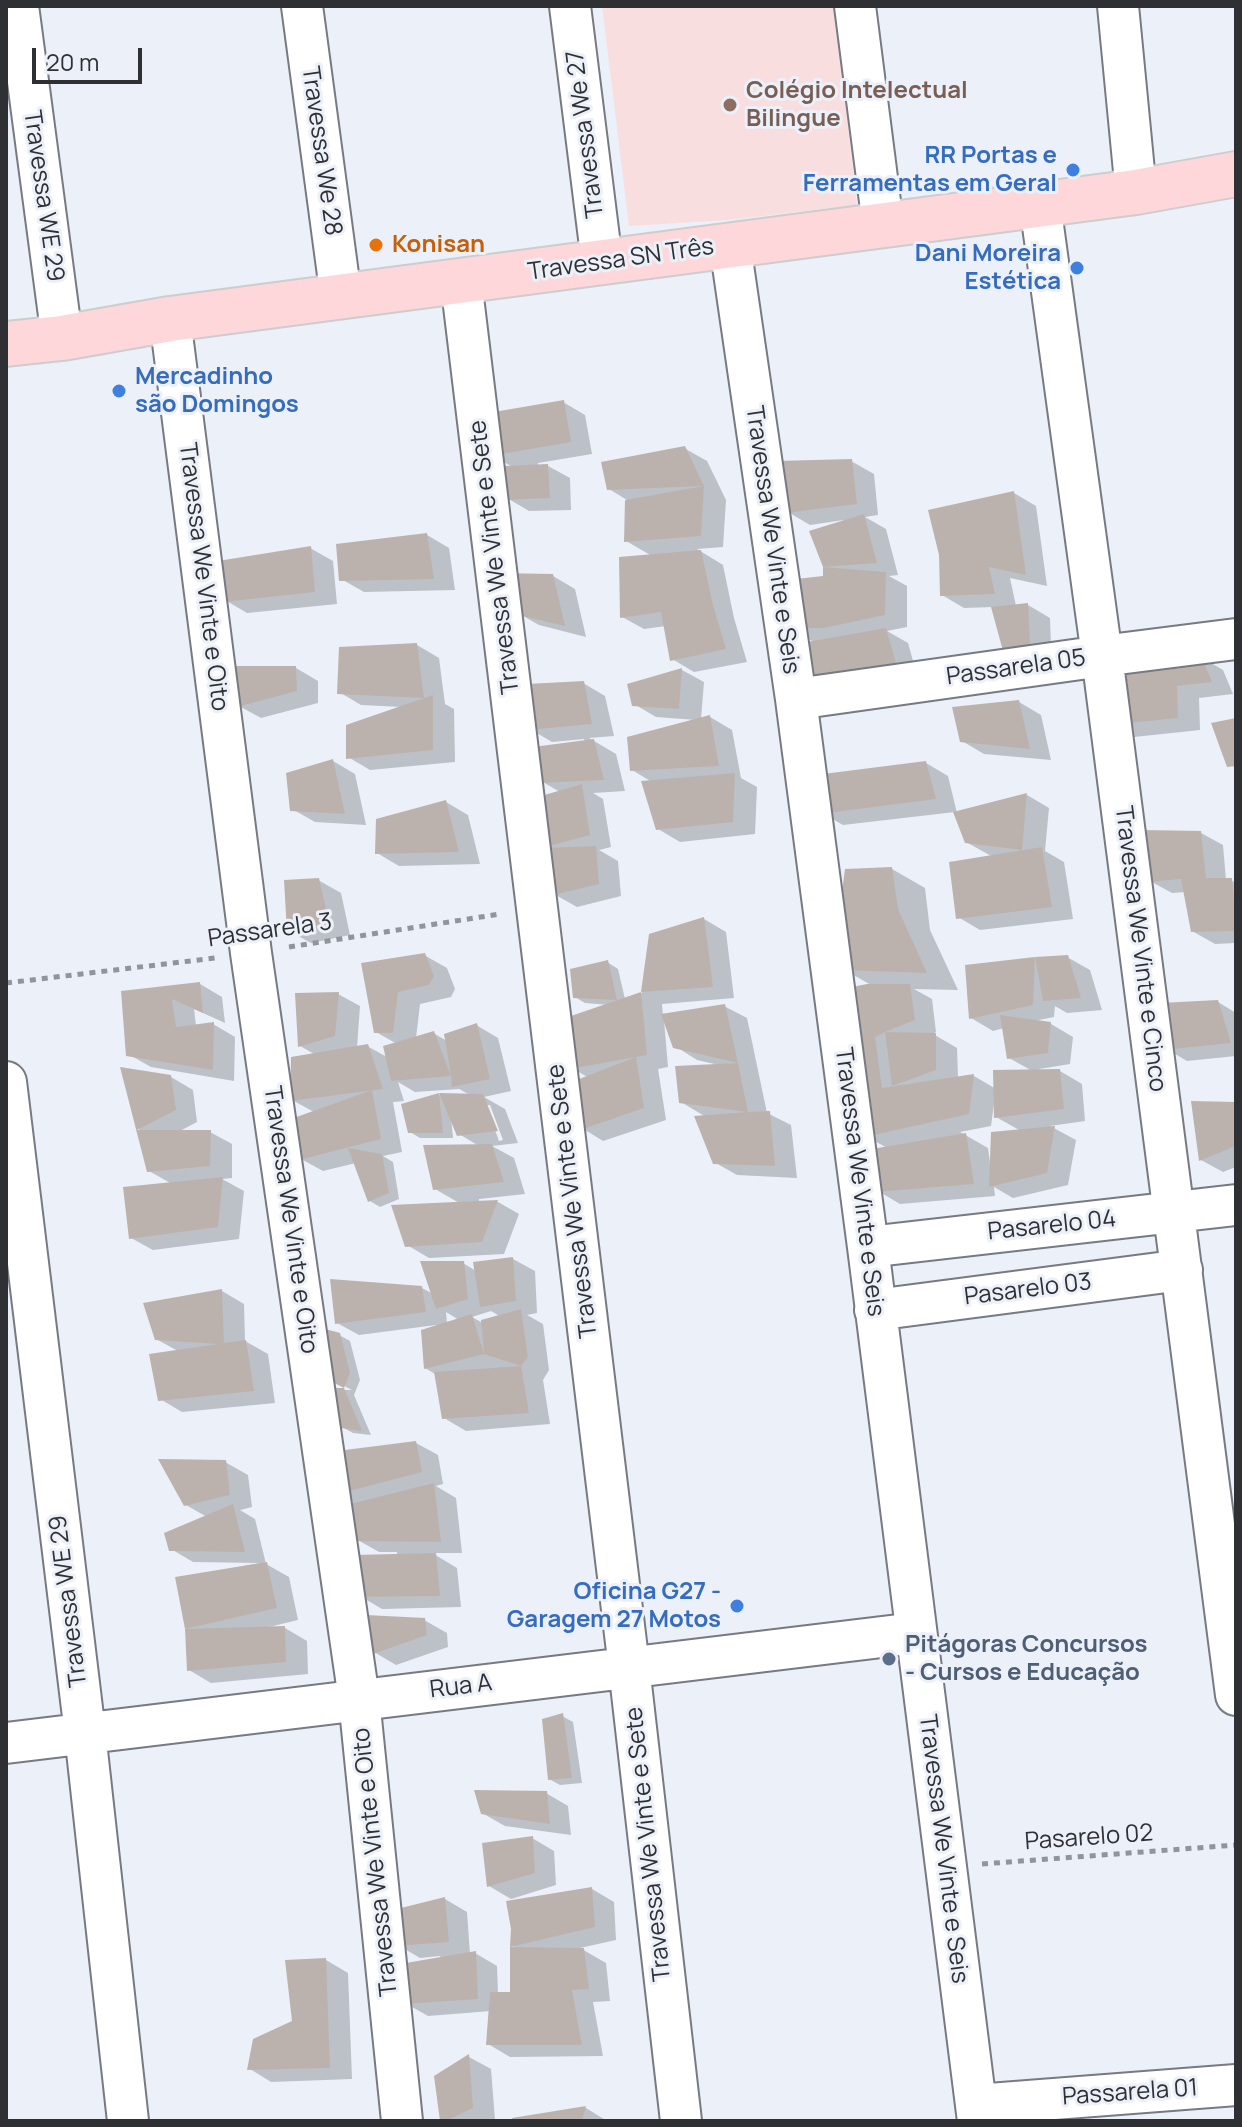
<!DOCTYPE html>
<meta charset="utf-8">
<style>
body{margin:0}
#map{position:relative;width:1242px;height:2127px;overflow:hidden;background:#ecf0f9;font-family:Manrope,sans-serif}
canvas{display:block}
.frame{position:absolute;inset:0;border:8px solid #2e3033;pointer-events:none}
.scale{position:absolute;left:32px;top:48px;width:110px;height:36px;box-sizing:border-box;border:4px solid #2e3033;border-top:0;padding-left:10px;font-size:24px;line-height:28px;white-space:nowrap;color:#2e3033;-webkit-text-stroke:6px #ecf0f9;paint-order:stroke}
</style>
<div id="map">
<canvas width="1242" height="2127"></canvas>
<div class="frame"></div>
<div class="scale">20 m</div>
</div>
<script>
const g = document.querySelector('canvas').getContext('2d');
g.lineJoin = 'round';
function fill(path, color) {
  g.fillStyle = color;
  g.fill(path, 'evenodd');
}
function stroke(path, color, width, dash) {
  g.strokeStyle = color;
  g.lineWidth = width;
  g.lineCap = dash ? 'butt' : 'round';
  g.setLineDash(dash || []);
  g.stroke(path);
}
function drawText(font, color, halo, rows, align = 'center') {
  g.font = font + ' Manrope,sans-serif';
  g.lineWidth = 6;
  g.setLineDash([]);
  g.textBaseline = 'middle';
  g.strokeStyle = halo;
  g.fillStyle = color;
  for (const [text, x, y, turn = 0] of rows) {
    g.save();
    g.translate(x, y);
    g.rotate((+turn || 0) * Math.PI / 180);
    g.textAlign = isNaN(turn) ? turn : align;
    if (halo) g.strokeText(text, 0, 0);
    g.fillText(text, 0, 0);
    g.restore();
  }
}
fill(new Path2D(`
 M602,6H835L857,205L729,220L629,226Z`), '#f9dee0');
fill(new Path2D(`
 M563,402L585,415L592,454L538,463V466H548L570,478L571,510L529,511L507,498L513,467L491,455Z
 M684,448L707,461L726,500L723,547L697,549L723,565L734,618L747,662L694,672L672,659L666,626L644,629L622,617L652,556L626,541L627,500L609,489Z
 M851,461L874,474L878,515L865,517L886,529L898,575L889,576L907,586V627L887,631L908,643L920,686L814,642L787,627L825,578V566L844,520L810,525L788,512Z
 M1014,493L1036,506L1047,586L1010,578L1016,606L1028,605L1050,618L1052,676L1005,650L993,607L964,608L942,595Z
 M427,535L449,548L455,590L364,592L341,579Z
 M310,548L333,561L337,604L247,613L225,600Z
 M553,576L575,589L586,637L539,625L516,612Z
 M417,645L439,658L445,704L454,709L455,762L370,770L348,757L402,707L361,705L339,692Z
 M1201,657L1223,670L1233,694L1199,698L1200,730L1134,737L1112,724Z
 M296,668L318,681V703L261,718L239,706Z
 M682,670L704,682L701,719L710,717L732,730L741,778L757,787L755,834L680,842L658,829L652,782L632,770L696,720L656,717L634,704L629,686Z
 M583,683L605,696L614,736L589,738L616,754L625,791L593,793L603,799L611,847L599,850L618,861L621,896L577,907L554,894L544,848L560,792L541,781L585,742L584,739L552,742L530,729Z
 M1019,702L1041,715L1051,760L984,754L962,741Z
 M333,761L355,774L366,825L315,822L292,809Z
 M926,763L948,776L957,813L1027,795L1049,808L1045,851L1064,862L1073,919L980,930L958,917L993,857L966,842L955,812L843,825L822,813Z
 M446,802L468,815L480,864L399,866L377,853Z
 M1201,833L1223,845L1226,880L1236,882V943L1215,944L1192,931L1185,892L1172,893L1150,881Z
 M892,869L925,888L930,930L958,990L914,989L932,999L936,1032L933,1034L957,1048L958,1078L974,1076L996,1089L1034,1072L1009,1058L1004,1028L993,1031L971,1018L1035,959L1067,957L1090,970L1102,1010L1067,1013L1055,1006L1054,1017L1034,1021L1051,1024L1073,1037L1070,1064L1039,1069V1072L1060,1071L1082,1084L1085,1121L1050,1126L1076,1140L1068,1185L1013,1198L994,1187L995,1196L900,1204L878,1191L887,1148L866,1136L871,985L843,969ZM994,1104H996V1117L1021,1131L990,1163L988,1148L960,1132L991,1126Z
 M318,880L341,893L350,935L311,943L289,931Z
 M704,919L726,932L734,998L662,1004L663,1016L724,1006L747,1018L767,1113L791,1125L797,1178L737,1175L714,1162L706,1117L681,1102L719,1065L697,1060L675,1046L664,1020L668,1067L658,1069L666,1120L603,1141L582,1128L589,1078L572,1068L610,1005L585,1003L575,997L607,962L618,969L625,999L642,993L650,935Z
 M424,955L447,968L455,989L451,997L420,1004L416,1038L433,1033L447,1041L476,1025L498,1038L511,1091L484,1097L505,1109L518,1143L492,1146L514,1158L525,1194L479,1199V1203L498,1202L519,1214L504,1254L429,1258L407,1245L461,1204L435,1189L479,1146L459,1134L451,1118L453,1138H420L410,1132L404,1105L440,1095L472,1096L459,1089L415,1092L398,1082L404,1101L393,1102L402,1152L383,1156L393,1162L399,1199L380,1207L370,1201L356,1163L323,1171L301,1159L314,1112L292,1100L316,1055L300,1046L338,994L360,1006L357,1048L367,1046L387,1057L397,1044L376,1032L363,965ZM486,1105H490L503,1140L499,1141Z
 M200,984L222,997L225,1023L194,1009L196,1026L213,1024L235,1037L234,1081L151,1067L128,1054L123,993Z
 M1218,1002L1236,1013V1056L1187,1061L1165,1048Z
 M171,1077L193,1090L197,1122L178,1132H210L232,1144V1178L222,1179L244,1191L239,1239L153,1250L131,1238L172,1184L149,1171L139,1129Z
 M1236,1104V1167L1223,1172L1201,1160Z
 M513,1259L535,1271L537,1313L527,1315L543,1324L549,1370L543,1380L550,1424L466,1431L444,1418L437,1375L425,1368L436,1325L359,1335L337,1323L422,1288L433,1294L463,1263L476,1271ZM491,1311L501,1317L481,1322L472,1317ZM446,1312L459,1320L447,1324Z
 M222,1291L244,1304L245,1341L268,1354L275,1403L182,1412L160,1399L178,1351L156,1339Z
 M339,1335L350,1341L360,1380L354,1395L371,1435L353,1433L342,1427L318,1390H352L325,1376Z
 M416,1443L438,1455L443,1484L436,1486L456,1498L462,1553H432L457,1568L461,1607L382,1609L360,1596L397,1556V1552H379L356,1539L332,1495Z
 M225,1462L248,1475L252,1507L240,1510L255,1519L266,1564L289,1577L298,1620L269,1627L285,1628L307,1641L308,1674L211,1683L189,1670L187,1629L178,1578L260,1563L193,1562L171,1549L207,1517L186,1505Z
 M424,1620L447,1633L448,1647L396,1665L374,1652Z
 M562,1716L573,1722L582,1783L560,1785L549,1779Z
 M546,1793L568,1806L571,1835L505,1826L482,1813Z
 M532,1838L554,1851L556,1885L511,1899L489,1886Z
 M592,1889L614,1902L616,1940L580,1948L606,1963L610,2001L593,2002L603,2056L510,2057L488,2044L491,2011L428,2016L405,2003L441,1959L440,1956L420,1958L398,1945L445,1899L467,1912L470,1954L475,1953L497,1966L498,1994H512L518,1949L512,1946Z
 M326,1960L348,1973L352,2079L271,2082L250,2069L295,2022Z
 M469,2057L491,2069L495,2120L442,2121L436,2077Z
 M586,2108L607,2121H515L514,2119Z`), '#0003');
fill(new Path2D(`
 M564,400L571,442L490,456L482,414Z
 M685,446L704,486L701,536L624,542L625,500L704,486L607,490L601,462Z
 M852,459L857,504L786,513L777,461Z
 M548,464L550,498L505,500L504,466Z
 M1014,491L1026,575L989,567L995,594L940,596L939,555L928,510Z
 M864,514L877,563L823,567L886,572L885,615L824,628H785L778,581L823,576V567L809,531Z
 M427,533L434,579L339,581L336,544Z
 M311,546L315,592L223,602L218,561Z
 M701,550L713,605L726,649L670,661L661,612L620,618L619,557Z
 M497,573L553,574L565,626L514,614Z
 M1028,603L1031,666L1003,651L991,607Z
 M886,628L899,674L806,687L801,643Z
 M417,643L424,698L337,694L339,647Z
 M1201,655L1212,682L1177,686L1178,718L1110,725L1117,674Z
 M235,666H296L297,691L237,707Z
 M682,668L679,709L632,706L627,684Z
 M584,681L592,724L528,730L527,684Z
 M433,695V750L346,759V725Z
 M1019,700L1030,749L960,742L952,707Z
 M710,715L719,766L630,771L627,737Z
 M1236,718V766L1227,767L1211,723Z
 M594,739L604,780L539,783L518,749Z
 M333,759L345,814L290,811L286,773Z
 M926,761L936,799L819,814L823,774Z
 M735,773L733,822L656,830L641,781Z
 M582,784L590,835L542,848L524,801Z
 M1027,793L1022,850L965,843L953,812Z
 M446,800L459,852L375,854L376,819Z
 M1141,830L1201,831L1206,878H1232L1236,931L1191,932L1181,879L1148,882Z
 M596,846L599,884L553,895L542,848Z
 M1042,847L1052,907L956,919L949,862Z
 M892,867L898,909L927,973L841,970L838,922L845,869Z
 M319,878L329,923L287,932L284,880Z
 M704,917L713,987L641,992L649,934Z
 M425,953L434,976L429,985L398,992L393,1033H374L361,963Z
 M1068,955L1081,998L1043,1001L1035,957Z
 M1035,957L1033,1005L969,1019L965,965Z
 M608,960L617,1000L573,998L570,969Z
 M200,982L203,1013L172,999L176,1027L214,1022L213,1070L126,1056L121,991Z
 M867,984H910L915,1020L885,1032L936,1033V1070L892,1086L885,1032L875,1037L882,1088L974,1074L969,1114L864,1137L847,988Z
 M339,992L335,1036L298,1047L295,993Z
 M641,992L647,1055L570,1069L568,1017Z
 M1218,1000L1231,1043L1163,1050L1160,1003Z
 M725,1004L738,1063L748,1112L770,1111L775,1166L713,1164L694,1116L748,1112L679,1103L675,1066L738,1063L673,1048L661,1014Z
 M1000,1015L1051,1022L1048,1053L1007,1059Z
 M477,1023L490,1079L452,1087L451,1076L391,1081L383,1046L434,1031L451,1076L444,1034Z
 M368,1044L383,1089L290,1101L291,1057Z
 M636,1057L644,1108L580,1130L574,1081Z
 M120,1067L171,1075L176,1110L137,1130H211L210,1166L147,1172Z
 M1060,1069L1064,1109L994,1118L993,1070Z
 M372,1090L381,1139L299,1160L288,1120Z
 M439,1093L443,1133H408L401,1104Z
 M439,1093L483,1094L498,1131L457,1136Z
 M1191,1101L1236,1102V1146L1199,1161Z
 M1055,1126L1047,1173L989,1187L991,1132Z
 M966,1133L974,1184L876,1192L866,1150Z
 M492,1144L504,1182L433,1190L423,1145Z
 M348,1148L382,1154L389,1193L368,1202Z
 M223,1177L218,1227L129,1239L123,1187Z
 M498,1200L482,1242L405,1247L391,1205Z
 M513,1257L516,1301L480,1307L473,1262Z
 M420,1261H464L468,1299L436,1309Z
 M330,1279L422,1286L426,1312L335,1324Z
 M222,1289L224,1343L246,1340L254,1391L158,1401L149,1354L218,1344L155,1340L143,1303Z
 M521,1309L528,1357L521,1366L484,1354L481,1320Z
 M472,1314L484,1354L424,1369L421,1330Z
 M321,1328L340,1333L350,1373L344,1388L362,1431L341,1428L314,1388H344L323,1377Z
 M521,1366L529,1413L442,1419L434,1372Z
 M416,1441L422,1472L330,1496L337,1451Z
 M158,1459L226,1460L230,1495L184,1506Z
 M434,1483L441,1542L355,1541L346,1505Z
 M233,1504L245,1552L169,1551L164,1533Z
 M436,1553L440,1596L358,1597L354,1555Z
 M267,1562L277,1608L185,1629L175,1577Z
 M366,1615L425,1618L427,1635L373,1654Z
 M285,1626L286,1662L187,1671L185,1629Z
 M563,1713L572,1778L548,1780L542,1719Z
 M474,1790L547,1791L550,1824L481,1814Z
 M533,1836L535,1873L487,1887L482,1843Z
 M592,1887L595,1927L510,1947L584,1948L589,1989L572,1990L582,2045H486L490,1992H510V1947L511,1929L506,1901Z
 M445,1897L449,1942L396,1946L381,1913Z
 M476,1951L478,1999L404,2004L400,1964Z
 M326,1958L330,2068L247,2070L253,2039L292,2021L285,1960Z
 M469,2054L473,2108L446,2121H440L434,2076Z
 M586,2106L582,2121H513L512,2118Z`), '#bbb2ad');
const minor = new Path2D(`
 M18,6L62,338
 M302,6L341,297
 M570,6L602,262
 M855,6L883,225
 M1118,6L1136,192
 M1040,204L1102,656L1236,1695
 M730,245L796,699L868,1247L978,2121
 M461,281L629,1667L681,2121
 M170,319L251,953L359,1699L402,2121
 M796,699L1102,656L1236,639
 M6,1082L85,1733L128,2121
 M868,1247L1236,1205
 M875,1310L1182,1270
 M6,1743L915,1633
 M976,2105L1236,2085`);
const primary = new Path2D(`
 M6,344L62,338L170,319L1136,192L1236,174`);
stroke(minor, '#777a82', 44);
stroke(primary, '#cdcdce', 48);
stroke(new Path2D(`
 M289,947L500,914
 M6,983L215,958
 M982,1864L1236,1845`), '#91949a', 5, [6, 6]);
stroke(minor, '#fff', 40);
stroke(primary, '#fed7da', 44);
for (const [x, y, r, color] of [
 [730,105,8,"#8d6e63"],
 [1073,170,8,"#3f7fe0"],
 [376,245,8,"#e8710a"],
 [1077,268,8,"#3f7fe0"],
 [119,391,8,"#3f7fe0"],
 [737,1606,8,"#3f7fe0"],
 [889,1659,8,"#5c6f8a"]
]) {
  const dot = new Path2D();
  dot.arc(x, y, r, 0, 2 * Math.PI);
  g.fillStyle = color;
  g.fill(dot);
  stroke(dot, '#ecf0f9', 3);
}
drawText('bold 24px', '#785e54', '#ecf0f9', [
 ["Colégio Intelectual",746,91],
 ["Bilingue",746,119]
], 'left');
drawText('24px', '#2e3033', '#ecf0f9', [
 ["Travessa We 27",586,134,-97],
 ["Travessa We 28",321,151,82],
 ["Travessa WE 29",43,196,82],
 ["Travessa SN Três",621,260,-8],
 ["Travessa We Vinte e Seis",772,540,82],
 ["Travessa We Vinte e Sete",495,557,-97],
 ["Travessa We Vinte e Oito",203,577,83],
 ["Passarela 05",1016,668,-8],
 ["Passarela 3",270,931,-8],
 ["Travessa We Vinte e Cinco",1140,949,83],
 ["Travessa We Vinte e Seis",859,1182,83],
 ["Travessa We Vinte e Sete",573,1201,-97],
 ["Travessa We Vinte e Oito",290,1220,82],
 ["Pasarelo 04",1052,1226,-6],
 ["Pasarelo 03",1028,1290,-7],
 ["Travessa WE 29",69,1601,-97],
 ["Rua A",461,1687,-7],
 ["Pasarelo 02",1089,1838,-4],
 ["Travessa We Vinte e Sete",649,1844,-96],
 ["Travessa We Vinte e Seis",943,1849,83],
 ["Travessa We Vinte e Oito",376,1862,-96],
 ["Passarela 01",1130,2093,-4]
]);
drawText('bold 24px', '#366cbe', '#ecf0f9', [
 ["RR Portas e",1057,156],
 ["Ferramentas em Geral",1057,184],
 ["Dani Moreira",1061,254],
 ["Estética",1061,282],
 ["Mercadinho",135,377,"left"],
 ["são Domingos",135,405,"left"],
 ["Oficina G27 -",721,1592],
 ["Garagem 27 Motos",721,1620]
], 'right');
drawText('bold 24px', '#c56008', '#ecf0f9', [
 ["Konisan",392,245]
], 'left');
drawText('bold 24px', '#4e5e75', '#ecf0f9', [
 ["Pitágoras Concursos",905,1645],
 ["- Cursos e Educação",905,1673]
], 'left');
</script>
